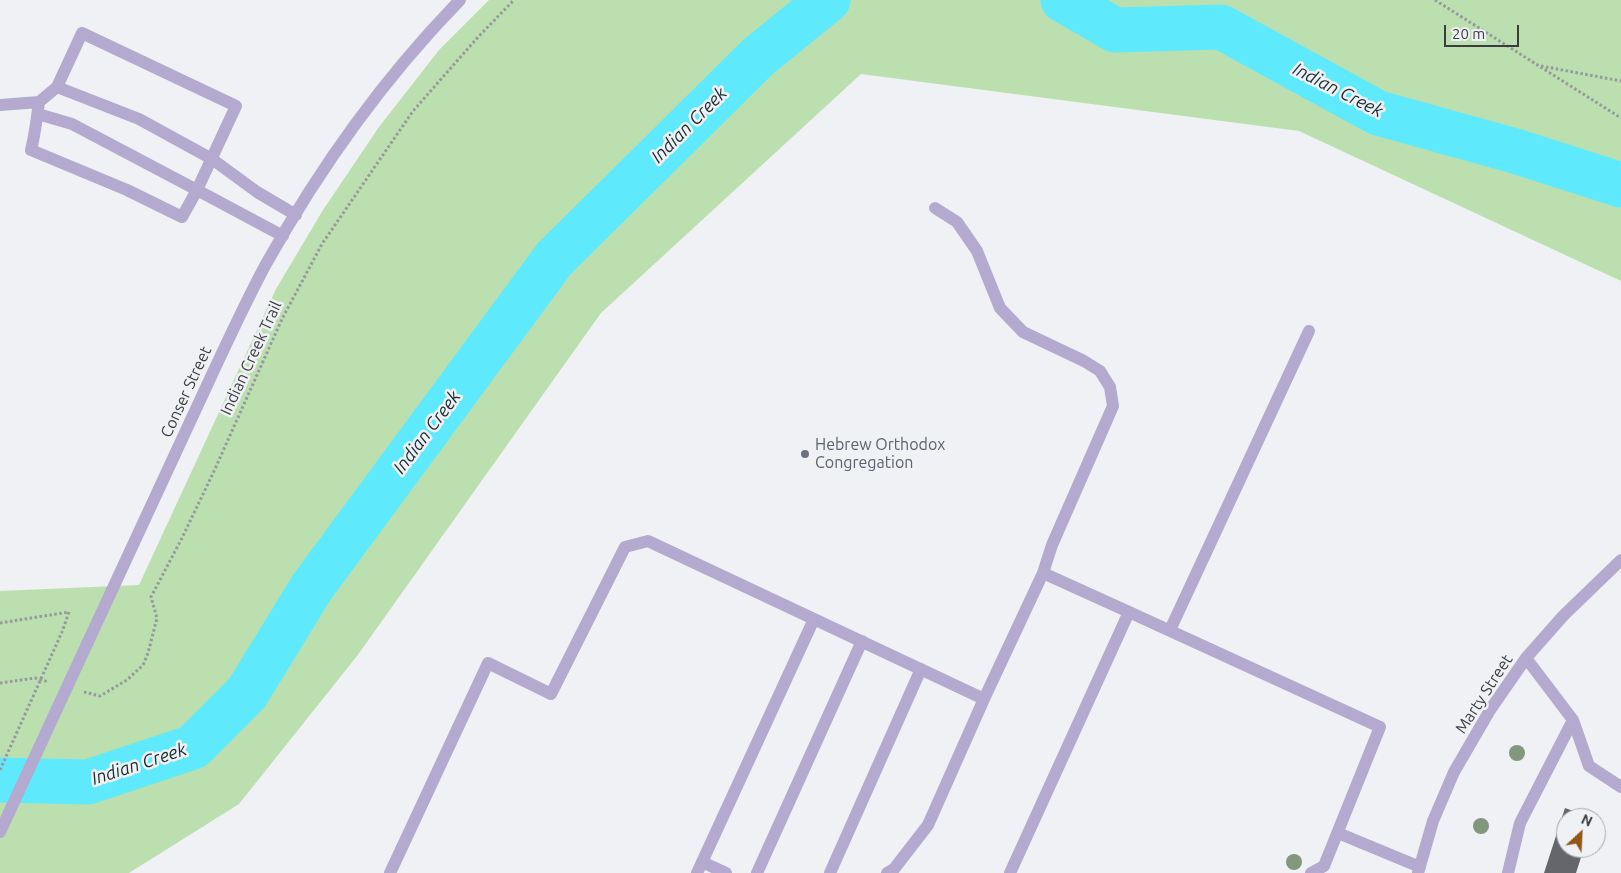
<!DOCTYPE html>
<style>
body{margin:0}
#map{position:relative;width:1621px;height:873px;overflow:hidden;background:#eff1f5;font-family:Ubuntu,sans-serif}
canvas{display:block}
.north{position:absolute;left:1556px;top:808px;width:50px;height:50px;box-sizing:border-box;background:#eff1f5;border:1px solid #a7a9ac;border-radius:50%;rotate:25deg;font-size:14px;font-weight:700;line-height:20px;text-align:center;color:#3b3c3e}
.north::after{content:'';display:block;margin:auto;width:18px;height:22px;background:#925815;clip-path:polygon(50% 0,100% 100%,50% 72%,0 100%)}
.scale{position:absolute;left:1444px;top:25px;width:75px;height:22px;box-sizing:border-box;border:2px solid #3b3c3e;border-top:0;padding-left:6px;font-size:15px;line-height:18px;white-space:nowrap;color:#3b3c3e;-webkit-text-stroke:4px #eff1f5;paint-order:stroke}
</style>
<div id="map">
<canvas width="1621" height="873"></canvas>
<div class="north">N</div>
<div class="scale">20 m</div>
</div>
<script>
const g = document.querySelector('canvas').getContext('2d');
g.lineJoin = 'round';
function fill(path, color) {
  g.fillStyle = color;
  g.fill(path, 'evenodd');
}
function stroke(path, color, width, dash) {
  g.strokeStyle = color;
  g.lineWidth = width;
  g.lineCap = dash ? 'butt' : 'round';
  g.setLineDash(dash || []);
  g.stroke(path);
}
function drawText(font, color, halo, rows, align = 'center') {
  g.font = font + ' Ubuntu,sans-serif';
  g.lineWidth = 5;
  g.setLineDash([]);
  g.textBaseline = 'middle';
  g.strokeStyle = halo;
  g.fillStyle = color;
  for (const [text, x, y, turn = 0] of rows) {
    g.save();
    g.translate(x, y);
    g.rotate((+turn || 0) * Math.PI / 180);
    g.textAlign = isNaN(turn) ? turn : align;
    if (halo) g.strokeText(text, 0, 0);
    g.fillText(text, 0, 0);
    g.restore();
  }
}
fill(new Path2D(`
 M489,0H1621V281L1299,131L861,74L601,313L357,656L239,804L129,873H0V591L139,585L276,289L323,210L379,127L439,50Z`), '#bcdfb0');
stroke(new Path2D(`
 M1063,0L1115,30L1221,27L1378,113L1515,151L1621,185
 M0,780L88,782L193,747L247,693L312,587L554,259L758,57L828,0`), '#5eeafc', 45);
fill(new Path2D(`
 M1565,808L1593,818H1566V848H1584L1576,873H1544Z`), '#65666b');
stroke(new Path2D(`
 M1435,0L1621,118
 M1541,66L1621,81
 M0,623L69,612L62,632
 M0,683L35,678L49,682
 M84,692L100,696L127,680L143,665L148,653L157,618L151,597L182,538L215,469L282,319L322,244L413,111L479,36L514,0`), '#96989b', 3, [2.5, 2.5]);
stroke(new Path2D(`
 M57,87L139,119L212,159L257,192L296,215
 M0,105L39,102
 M38,114L72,124L197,190L182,217L127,190L31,150C35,134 37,118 39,102L57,87L82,33L236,106L197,190L283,236
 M935,208L957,222L977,251L1000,308L1023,332L1084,361L1100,371L1110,387L1113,406L1052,545L1043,573
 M1170,630L1309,331
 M87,644C121,571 155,497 189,424C214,371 238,316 266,264C319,169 384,78 460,0
 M984,699L1043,573L1129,612
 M1573,720L1589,766L1621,787
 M1338,833L1420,867
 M702,862L726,873
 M390,873L488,663L551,694L625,547L648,541L984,699L928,825L894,869L887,873
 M697,873L814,619
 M757,873L862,641
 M830,873L921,669
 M1010,873L1129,612L1380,727L1324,866L1311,873
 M1418,873L1433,821L1454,772L1490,710L1526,658L1563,616L1621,560
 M1508,873L1520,823L1573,720L1526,658`), '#b4a9cf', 12);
stroke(new Path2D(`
 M0,770L62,632`), '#96989b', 3, [2.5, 2.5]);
stroke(new Path2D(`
 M0,832L87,644`), '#b4a9cf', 12);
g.fillStyle = '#82977b';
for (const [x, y] of [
 [1517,753],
 [1481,826],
 [1294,862]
]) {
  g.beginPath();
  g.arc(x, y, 8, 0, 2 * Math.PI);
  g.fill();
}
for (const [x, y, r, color] of [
 [805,454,5,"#6b7280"]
]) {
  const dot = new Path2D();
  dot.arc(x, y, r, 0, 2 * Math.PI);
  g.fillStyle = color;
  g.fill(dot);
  stroke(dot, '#eff1f5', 2);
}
drawText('16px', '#3b3c3e', '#eff1f5', [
 ["Indian Creek Trail",251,358,-65],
 ["Conser Street",186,392,-65],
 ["Marty Street",1484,694,-57]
]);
drawText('16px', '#5b616d', '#eff1f5', [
 ["Hebrew Orthodox",815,445],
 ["Congregation",815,463]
], 'left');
drawText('italic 18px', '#162e31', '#eff1f5', [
 ["Indian Creek",1338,90,27],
 ["Indian Creek",689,125,-45],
 ["Indian Creek",427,432,-53],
 ["Indian Creek",139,764,-18]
]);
</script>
